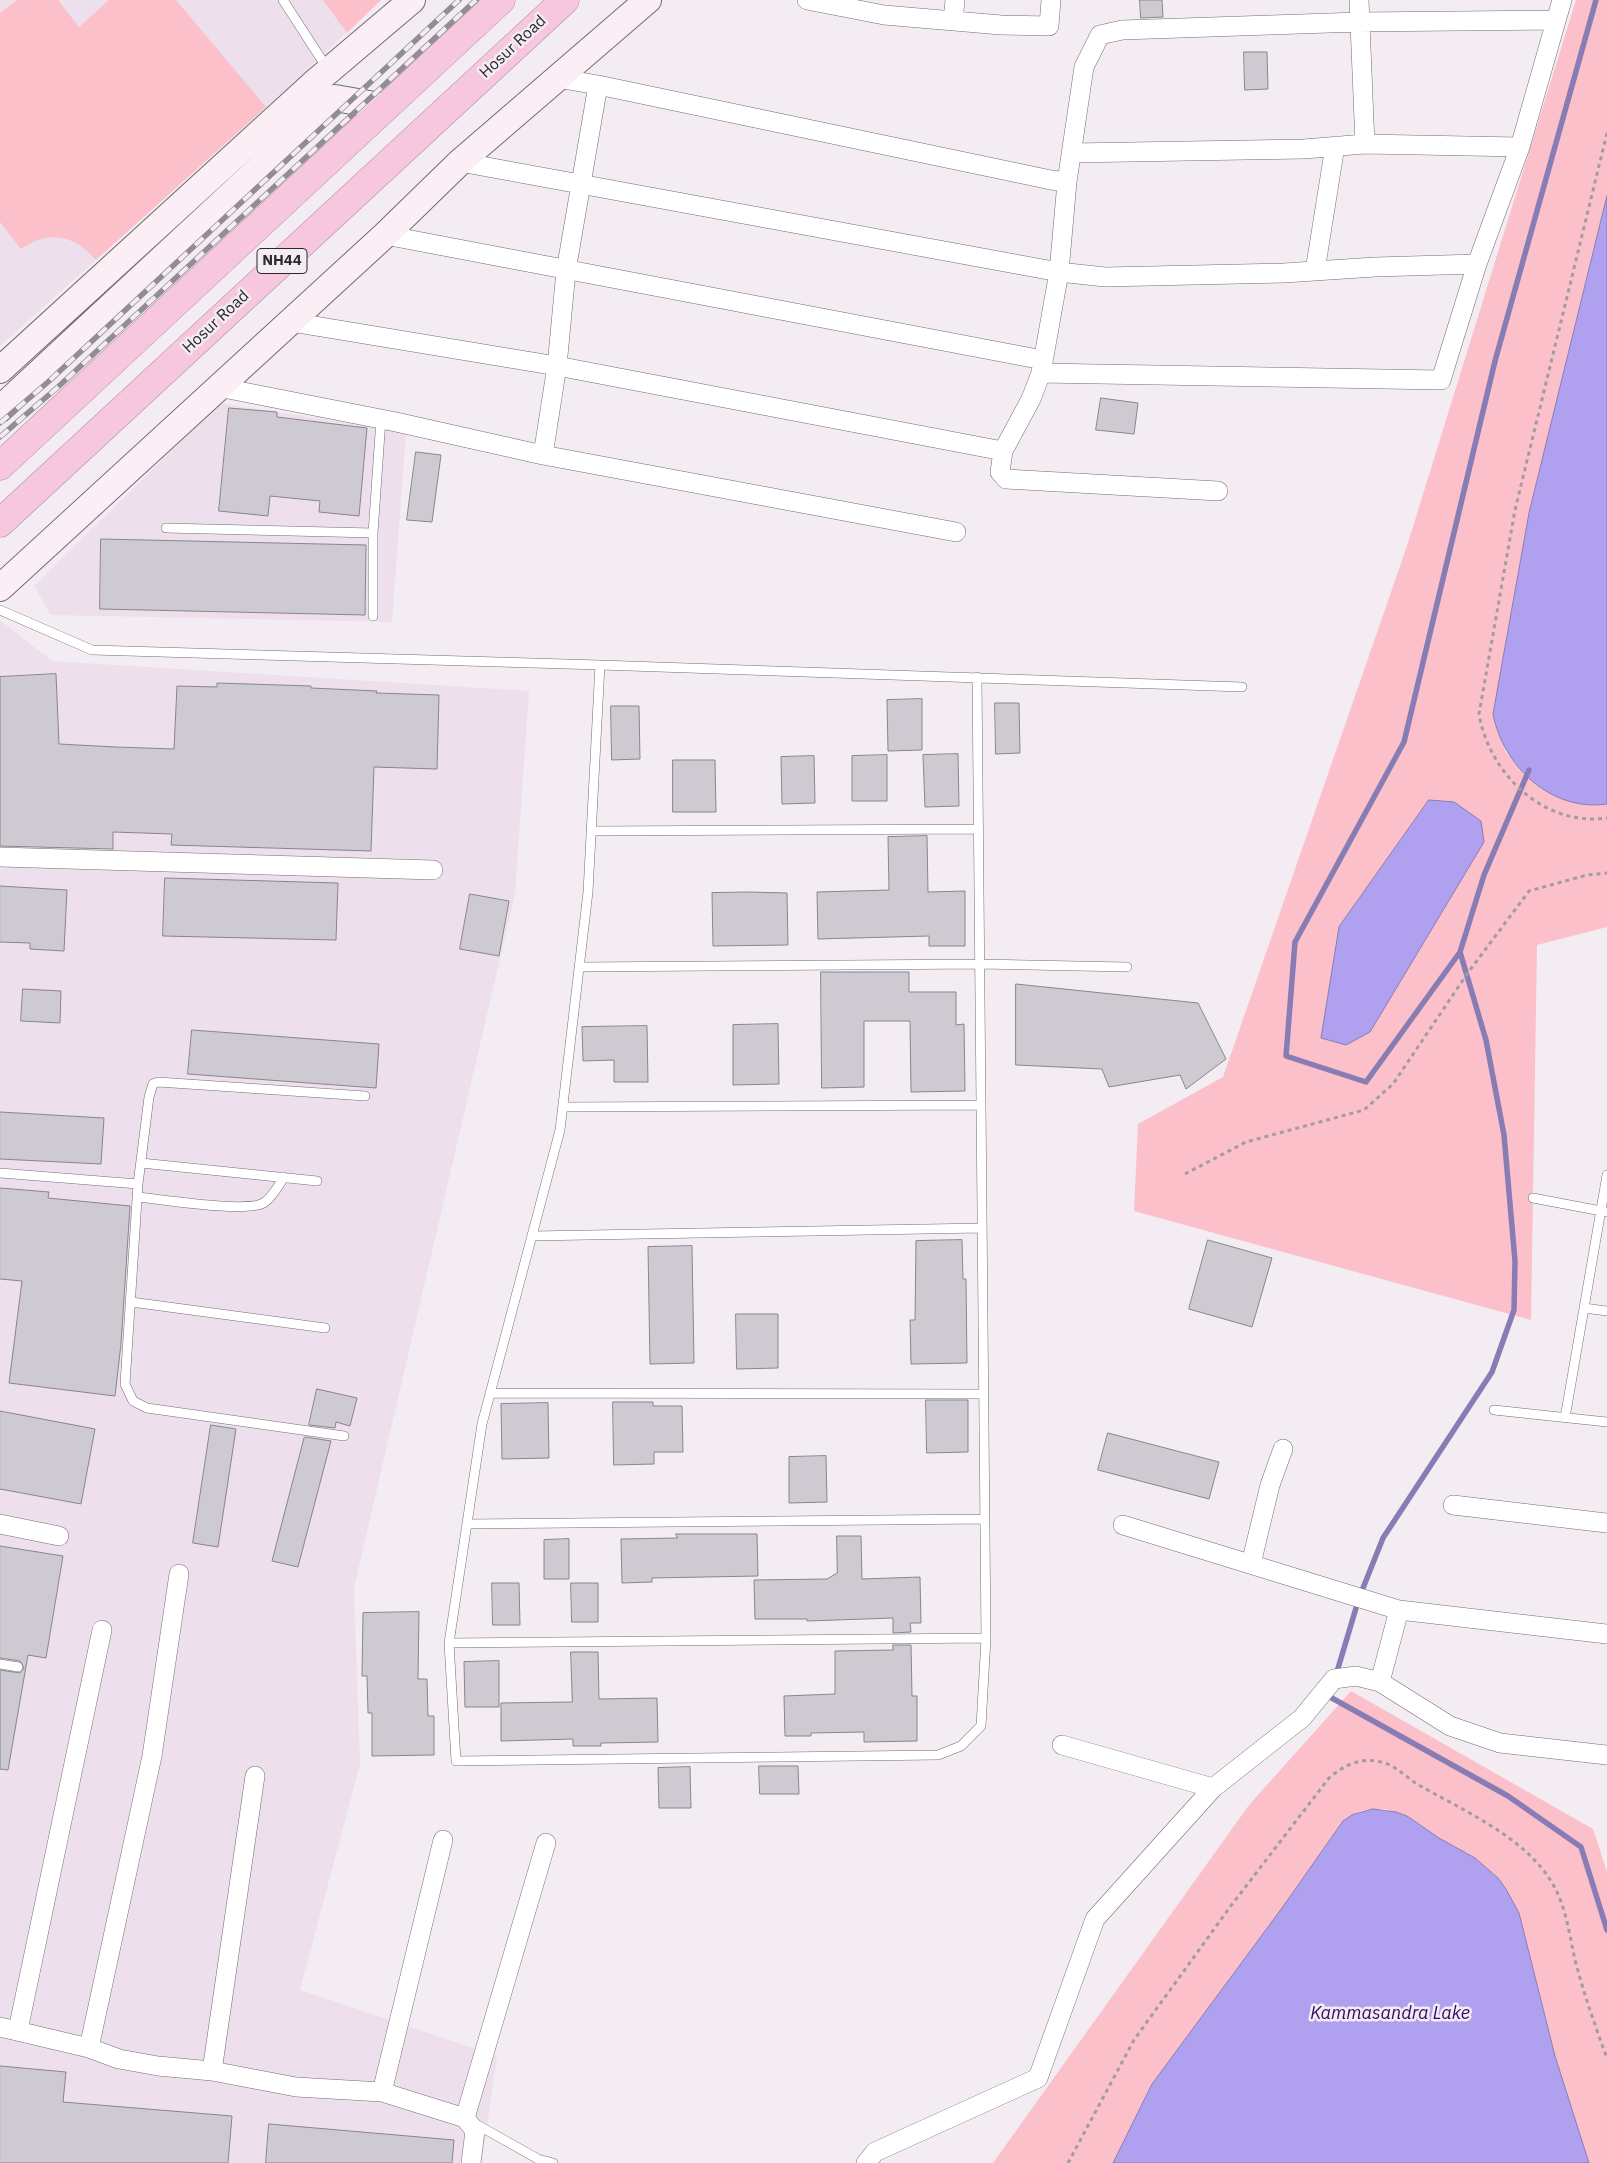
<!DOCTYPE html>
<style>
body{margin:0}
canvas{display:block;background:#f3ecf2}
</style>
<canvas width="1607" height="2163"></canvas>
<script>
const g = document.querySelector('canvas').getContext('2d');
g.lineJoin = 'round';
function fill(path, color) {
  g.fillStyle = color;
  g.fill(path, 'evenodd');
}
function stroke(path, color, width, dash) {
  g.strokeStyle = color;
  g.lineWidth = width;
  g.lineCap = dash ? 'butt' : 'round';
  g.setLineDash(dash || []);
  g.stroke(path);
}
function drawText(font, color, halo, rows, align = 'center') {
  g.font = font + ' "IBM Plex Sans",sans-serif';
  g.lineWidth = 5;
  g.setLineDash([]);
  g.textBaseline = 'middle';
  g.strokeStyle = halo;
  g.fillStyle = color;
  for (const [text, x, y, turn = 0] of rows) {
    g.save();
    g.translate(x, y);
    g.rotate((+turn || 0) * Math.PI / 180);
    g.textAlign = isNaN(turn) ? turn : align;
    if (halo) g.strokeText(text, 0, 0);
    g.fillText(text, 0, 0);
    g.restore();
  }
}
fill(new Path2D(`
 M0,0H381L295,81L0,346Z
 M220,403L406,432L392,622L51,615L34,586Z
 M0,620L52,661L529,691L515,894L354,1588L360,1764L300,1990L497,2056L482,2163H0Z`), '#ede0ec');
fill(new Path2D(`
 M17,0H58L79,27L109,0H176L266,107L96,260C74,234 48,230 21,249L0,222V13Z
 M323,0H381L347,33Z
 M1576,0H1607V196L1529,513L1493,714L1496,727L1506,752L1525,775L1548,792L1598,805L1607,804V927L1537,945L1531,1320L1134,1211L1138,1124L1223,1077L1407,546Z
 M1351,1691L1593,1829L1607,1872V2163H1589L1555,2056L1519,1913L1506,1889L1498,1878L1475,1858L1439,1838L1407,1816L1385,1809H1373L1362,1811L1342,1822L1282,1908L1152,2084L1113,2163H993L1249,1805Z`), '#fbc0ca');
const water = new Path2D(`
 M1607,196V804C1551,812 1503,766 1493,714L1529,513Z
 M1429,800L1454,802L1481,821L1484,842L1370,1032L1346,1045L1321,1038L1339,927Z
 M1373,1809L1396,1812L1407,1816L1439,1838L1475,1858L1498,1878L1506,1889L1519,1913L1555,2056L1589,2163H1113L1152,2084L1282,1908L1343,1821L1352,1815Z`);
fill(water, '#afa1ef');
stroke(water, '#877db4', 1);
stroke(new Path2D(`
 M1529,770L1484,875L1460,952L1366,1082L1286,1056L1295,942L1404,742L1495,361L1596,0
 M1336,1675L1359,1598L1383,1538L1492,1372L1514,1310L1515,1261L1504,1135L1486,1040L1460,952
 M1332,1691L1330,1697L1508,1796L1581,1847L1607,1930`), '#877db4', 5.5);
const building = new Path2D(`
 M1140,0H1162L1163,17L1141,18Z
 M1244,52H1267L1268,89L1245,90Z
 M1101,398L1138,403L1134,434L1096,430Z
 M229,408L277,412V417L367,428L359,516L319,512L320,501L270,496L268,516L219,511Z
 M416,452L441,455L432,522L407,520Z
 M101,539L366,545L365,615L100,609Z
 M56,674L59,744L116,747L174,749L177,686L217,687V683L311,686V688L377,691L376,693L439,695L437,769L374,767L371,851L171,845L172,834L113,832V849L0,846V677Z
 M922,699V750L888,751L887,700Z
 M995,703H1019L1020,753L996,754Z
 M611,706H639L640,759L612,760Z
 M958,754L959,806L925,807L923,755Z
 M887,755V801H852V756Z
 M814,756L815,803L782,804L781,757Z
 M673,760H715L716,812H673Z
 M927,836L928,892L965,891V946H929V936L818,939L817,892L889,890L888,837Z
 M165,878L338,883L336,940L163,936Z
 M0,886L67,890L64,951L30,949V943L0,942Z
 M748,892L787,893L788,945L713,946L712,893Z
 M470,894L509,901L499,956L460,949Z
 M821,972H909V992H956V1025L964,1024L965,1091L911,1092L910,1021H864V1087L822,1088Z
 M1016,984L1198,1003L1226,1059L1186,1089L1180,1075L1109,1087L1102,1069L1016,1065Z
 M23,989L61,991L60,1023L21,1021Z
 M778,1024L779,1084L733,1085V1025Z
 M647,1026L648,1082H614V1060L583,1061L582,1027Z
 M192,1030L379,1044L376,1088L188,1074Z
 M0,1112L104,1118L101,1164L0,1159Z
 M0,1188L49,1192L48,1198L130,1206L121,1344L115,1396L9,1383L22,1281L0,1279Z
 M962,1240L963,1279H966L967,1363L911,1364L910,1320H915L916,1241Z
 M1208,1240L1272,1258L1252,1327L1189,1309Z
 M692,1246L694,1363L650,1364L648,1247Z
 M736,1314H778V1368L737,1369Z
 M317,1389L357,1398L350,1426L336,1422L335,1428L309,1425Z
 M926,1400H968V1452L927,1453Z
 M613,1402H653V1406H682L683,1452H654V1464L614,1465Z
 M548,1403L549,1458L502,1459L501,1404Z
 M0,1411L95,1429L81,1504L0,1489Z
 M211,1425L236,1429L218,1547L193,1543Z
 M1108,1433L1219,1462L1209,1499L1098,1470Z
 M306,1437L331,1441L298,1567L272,1561L304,1438Z
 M826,1456L827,1502L789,1503V1457Z
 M676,1534H757L758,1576L652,1578V1582L622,1583L621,1539L677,1538Z
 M837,1536H861L862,1579L920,1577L921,1623H910L911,1632L893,1633V1618L807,1621V1619H755L754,1580L827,1579L837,1573Z
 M569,1539V1579H544V1540Z
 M0,1546L63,1556L46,1658L28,1655L8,1770L0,1769V1670L20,1673L24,1668L20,1661L0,1658Z
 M492,1583H519L520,1625H493Z
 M571,1583H598V1622H572Z
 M419,1612L418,1679H427L428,1716H434V1755L372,1756V1713H368L367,1676H362L363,1613Z
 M893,1645H911L912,1696H917V1741L864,1742V1732L811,1733V1736H785L784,1696L835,1694V1651L893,1650Z
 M571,1652H598L599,1699L657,1698L658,1742L601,1743V1746H573V1739L501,1741V1703L572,1702Z
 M499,1661V1707H465L464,1662Z
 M759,1766H798L799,1794H760Z
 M690,1767L691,1808H659L658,1768Z
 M0,2066L66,2072L63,2102L232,2116L228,2163H0Z
 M269,2124L454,2140L452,2163H266Z`);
fill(building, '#cecad2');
stroke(building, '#89858d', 1);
const lane = new Path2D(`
 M283,0L327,68
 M166,528L373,533
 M0,610L92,650L600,665L1242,687
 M373,616V533L381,419
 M600,665L588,892L560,1130L482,1424L449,1643L456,1761L938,1755L961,1746L981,1726L986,1638
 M592,831L979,829
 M580,967L980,964L1127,967
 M563,1107L981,1105
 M141,1163L317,1181
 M0,1173L138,1184
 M137,1197C160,1199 250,1214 265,1202C273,1196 279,1185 284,1177
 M1533,1198L1607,1212
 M532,1236L982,1228
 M131,1302L325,1328
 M1584,1308L1607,1311
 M490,1393L984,1394
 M1494,1410L1607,1422
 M1565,1418L1607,1175
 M344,1436L147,1408L133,1401L125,1384L138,1184L149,1097L153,1084L158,1082L365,1096
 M467,1524L985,1519
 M449,1643L986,1638L977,677
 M0,1664L18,1667
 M474,2123L538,2159L553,2163`);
const street = new Path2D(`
 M807,0L884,15L1001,25L1049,26L1051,0
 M1359,0L1365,144
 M953,21L955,0
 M598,85L1051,180L1067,182
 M1072,153L1304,149L1365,144L1520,147
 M460,162L1059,272L1105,277L1284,273L1375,267L1477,264L1520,147L1562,0
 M385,235L1043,360
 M1477,264L1441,380L1041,373L1059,272L1067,182L1084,67L1100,35L1122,30L1359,22L1556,20
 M1315,271L1335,146
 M291,322L557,366L1003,451
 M1041,373L1031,399L1003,451L1000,472L1006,479L1218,491
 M218,387L396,422L543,455L956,532
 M543,455L557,366L566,271L598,85L557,78
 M0,857L433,870
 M1453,1505L1607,1523
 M0,1524L59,1536
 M1123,1525L1399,1610L1607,1634
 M1251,1564L1270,1485L1283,1449
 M1380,1682L1399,1610
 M1062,1745L1213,1788
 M0,2027L89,2048L119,2059L158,2066L212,2071L296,2087L382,2092L465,2118L475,2131L471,2163
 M18,2030L102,1630
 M89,2048L152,1756L179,1574
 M212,2071L255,1776
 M382,2092L443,1840
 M465,2118L546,1843
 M866,2163L875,2152L1038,2078L1095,1919L1213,1788L1302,1718L1334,1679L1356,1676L1380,1682L1450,1726L1500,1743L1607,1755`);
const secondary = new Path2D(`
 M0,370L313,84L412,0
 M0,409L335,98L386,107
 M0,588L385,235L460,162L648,0`);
const highway = new Path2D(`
 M0,466L501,0
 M0,523L565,0`);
stroke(lane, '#736d73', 10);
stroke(street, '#736d73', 20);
stroke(secondary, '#736d73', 28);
stroke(highway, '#af8f9f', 29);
stroke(new Path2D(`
 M1607,133L1515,510L1479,714C1489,773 1543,827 1607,818
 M1185,1174L1246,1142L1364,1110L1393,1084L1467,974L1529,891L1587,875L1607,873
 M1068,2163L1134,2040L1230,1907L1329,1778C1344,1765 1361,1757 1381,1762C1395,1765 1405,1776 1417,1784C1462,1810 1523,1836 1551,1881C1566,1905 1569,1933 1575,1960C1584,1994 1595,2026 1607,2058`), '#a29ca1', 3, [4, 4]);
stroke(lane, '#fff', 9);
stroke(street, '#fff', 19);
stroke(secondary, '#fceef5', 26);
stroke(highway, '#f6c7de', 28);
const rail = new Path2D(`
 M0,423L48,382L459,0
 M0,437L58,387L476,0`);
stroke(rail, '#928d91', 5.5);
stroke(rail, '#f3ecf2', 4, [11]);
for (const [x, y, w] of [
 [282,261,50]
]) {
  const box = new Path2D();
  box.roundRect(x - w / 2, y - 12.5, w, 25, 4);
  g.fillStyle = '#f3ecf2';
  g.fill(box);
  stroke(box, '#2b282a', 1);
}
drawText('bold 15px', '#2b282a', null, [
 ["NH44",282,261]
]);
drawText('16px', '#2b282a', '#f3ecf2', [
 ["Hosur Road",513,47,-43],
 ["Hosur Road",216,322,-43]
]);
drawText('italic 18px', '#2f0b67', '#f3ecf2', [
 ["Kammasandra Lake",1390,2014]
]);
</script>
